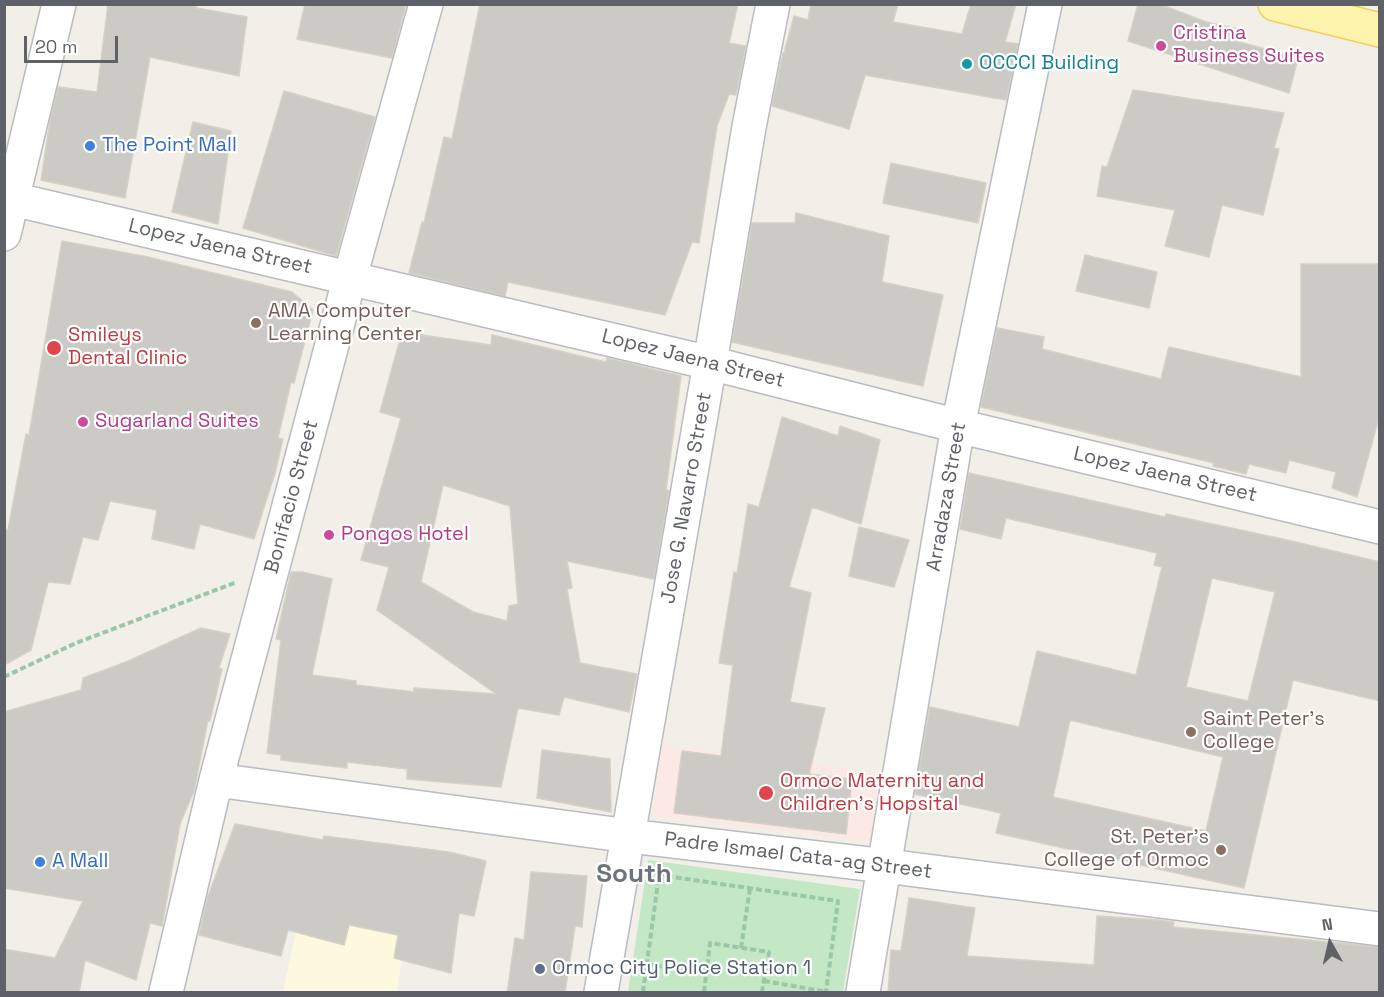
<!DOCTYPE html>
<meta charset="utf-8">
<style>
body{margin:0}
#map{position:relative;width:1384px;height:997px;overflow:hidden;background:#f1efe7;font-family:"Space Grotesk",sans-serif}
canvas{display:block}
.frame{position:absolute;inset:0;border:6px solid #5e6268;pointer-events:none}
.north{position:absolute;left:1300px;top:913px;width:60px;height:60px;-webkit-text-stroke:4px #fff;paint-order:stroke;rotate:352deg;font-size:16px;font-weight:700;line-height:24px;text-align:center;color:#5e6268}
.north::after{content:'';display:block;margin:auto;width:21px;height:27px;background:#5e6268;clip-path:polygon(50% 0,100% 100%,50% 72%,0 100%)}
.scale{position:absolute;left:24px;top:36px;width:94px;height:27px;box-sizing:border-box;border:3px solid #5e6268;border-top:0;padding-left:8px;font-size:18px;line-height:21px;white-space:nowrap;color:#5e6268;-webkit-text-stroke:4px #fff;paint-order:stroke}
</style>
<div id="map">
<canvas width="1384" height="997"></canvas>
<div class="frame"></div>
<div class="north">N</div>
<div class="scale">20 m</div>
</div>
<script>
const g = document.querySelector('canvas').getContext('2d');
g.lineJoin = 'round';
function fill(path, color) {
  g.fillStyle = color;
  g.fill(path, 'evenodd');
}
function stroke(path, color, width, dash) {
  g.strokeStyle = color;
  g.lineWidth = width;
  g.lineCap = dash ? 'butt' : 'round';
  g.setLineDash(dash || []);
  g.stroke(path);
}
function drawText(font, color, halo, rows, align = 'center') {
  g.font = font + ' "Space Grotesk",sans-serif';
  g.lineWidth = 4.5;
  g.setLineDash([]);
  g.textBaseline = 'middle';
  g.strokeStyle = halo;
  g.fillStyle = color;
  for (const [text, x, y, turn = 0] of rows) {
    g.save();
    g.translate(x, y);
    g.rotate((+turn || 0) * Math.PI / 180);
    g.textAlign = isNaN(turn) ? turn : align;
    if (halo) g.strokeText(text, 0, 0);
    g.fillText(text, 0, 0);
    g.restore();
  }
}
fill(new Path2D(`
 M305,888L410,905L397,992H283Z`), '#fef8df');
fill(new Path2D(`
 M661,745L879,772L870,842L653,815Z`), '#fce8e5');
fill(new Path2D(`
 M648,860L860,889L843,992H628Z`), '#c4e8c5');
const building = new Path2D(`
 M108,4H196V8L247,17L239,76L150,57L125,198L41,180L50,121L58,87L97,92Z
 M305,4H406L392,58L297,39Z
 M480,4H738L729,43L746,46L736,95L729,94L717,126L699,243L692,242L665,315L508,282L505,296L409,273L422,222L424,223L444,137L452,139Z
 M811,4H898L893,22L962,34L971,4H1016L1005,42L1018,44L1006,100L865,75L849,129L772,106L783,53H784L794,16L808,20Z
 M1138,4H1159L1206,22L1238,29L1236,41L1298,58L1289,93L1128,41Z
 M1133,90L1284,113L1274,148L1279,149L1263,215L1222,205L1209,257L1165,246L1175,210L1097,196L1102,166L1107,167Z
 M284,91L375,117L336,256L243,228Z
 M193,122L231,131L218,224L172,212Z
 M891,163L986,183L978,223L883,203Z
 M796,213L889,236L882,282L943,295L923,386L732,342L752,223H795Z
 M62,241L148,257L292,292L313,310L294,383L291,382L278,438L283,439L275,473L254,539L200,524L194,549L152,539L157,510L110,501L98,540L83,537L70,584L48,582L31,650L4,665V529L8,530L26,434L29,435Z
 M1085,255L1157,272L1149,308L1076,291Z
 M1301,264H1380V414L1357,497L1332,488L1336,472L1289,460L1286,473L1249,464L1246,474L1213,466L1214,463L981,407L997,328L1044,337L1042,349L1161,379L1169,347L1301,377Z
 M402,332L491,345L492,335L606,362L607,358L681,376L666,490L669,491L654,579L567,561L572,588L567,589L580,663L637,674L629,712L564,697L559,715L518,708L501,787L407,779V769L347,762V768L281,760V755L267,753L281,640L276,639L291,572H302L332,579L312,675L356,681V685L414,692V688L496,694L377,610L389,567L361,560L401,418L380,412ZM443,485L510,506L518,604L509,606L507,621L473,612L421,582Z
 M782,417L838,436L840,426L880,440L861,524L812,507L789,587L811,593L790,702L825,708L809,774L852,779L846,834L674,813L682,751L721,756L733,665L719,663L734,572L737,573L748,504L759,507Z
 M969,473L1165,517L1166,514L1287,540L1380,562V701L1293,680L1244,888L996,833L1001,813L915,794L930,707L1019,727L1037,651L1136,675L1162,567L1154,565L1157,553L1006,518L1001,539L960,529ZM1212,578L1275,592L1248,701L1186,687ZM1070,720L1223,757L1206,831L1053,797Z
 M859,527L909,540L894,587L849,576Z
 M201,628L230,634L219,668L222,669L210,721L208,720L194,791L180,824L162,926L150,923L136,980L85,960L79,993H4V949L55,958L83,901L4,888V712L81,690L83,678L126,662Z
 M542,750L610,759L611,812L537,798Z
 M235,824L323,840L324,836L449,852L486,861L474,916L459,913L451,973L394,958L398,935L349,925L344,945L288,930L281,956L199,935L207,899Z
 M531,872L587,876L582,927L575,926L565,993H507L515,938L524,940Z
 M909,898L975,908L967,956L1094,965L1097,916L1159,920L1174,922L1173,927L1380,947V993H888L891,950L901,951Z`);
fill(building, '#cccac4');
stroke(building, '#d6d1c5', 1.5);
const minor = new Path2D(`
 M4,197L710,363L958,426L1380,527
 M4,234L59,4
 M216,780L629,836L886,866L1380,929
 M166,992L216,780L350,277L426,4
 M601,992L710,363L749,127L773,4
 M863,992L958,426L1045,4`);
const major = new Path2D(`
 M1275,4L1380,30`);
stroke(minor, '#b9bcc1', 36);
stroke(major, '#f3cd5e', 36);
stroke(new Path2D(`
 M4,677L76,643L237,582
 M741,948L750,888
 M638,963L706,973
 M764,981L828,992
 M643,992L659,875L838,901L826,992
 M704,992L710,943L769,952L762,992`), '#9bc7a9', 4, [6, 3]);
stroke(minor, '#fff', 33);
stroke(major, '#fff4ae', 33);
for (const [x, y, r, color] of [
 [1161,46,6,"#d1479c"],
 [967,64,6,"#0f9aa8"],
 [90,146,6,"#3f7fe0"],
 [256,323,6,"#8d6e63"],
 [54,348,8,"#e0444e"],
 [83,422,6,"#d1479c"],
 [329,535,6,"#d1479c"],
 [1191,732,6,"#8d6e63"],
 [766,793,8,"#e0444e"],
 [1221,850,6,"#8d6e63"],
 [40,862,6,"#3f7fe0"],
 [540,969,6,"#5c6f8a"]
]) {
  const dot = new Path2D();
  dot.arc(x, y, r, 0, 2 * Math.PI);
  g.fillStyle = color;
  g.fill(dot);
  stroke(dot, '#fff', 2);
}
drawText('20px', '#b23c85', '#fff', [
 ["Cristina",1173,34],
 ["Business Suites",1173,57],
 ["Sugarland Suites",95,422],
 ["Pongos Hotel",341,535]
], 'left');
drawText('20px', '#0d838f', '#fff', [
 ["OCCCI Building",979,64]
], 'left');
drawText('20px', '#366cbe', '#fff', [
 ["The Point Mall",102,146],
 ["A Mall",52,862]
], 'left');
drawText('20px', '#5e6268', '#fff', [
 ["Lopez Jaena Street",220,247,13],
 ["Lopez Jaena Street",693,359,14],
 ["Lopez Jaena Street",1165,475,13],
 ["Bonifacio Street",292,497,-75],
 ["Arradaza Street",947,497,-80],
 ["Jose G. Navarro Street",687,498,-80],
 ["Padre Ismael Cata-ag Street",798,856,7]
]);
drawText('20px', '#785e54', '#fff', [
 ["AMA Computer",268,312],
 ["Learning Center",268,335],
 ["Saint Peter's",1203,720],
 ["College",1203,743],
 ["St. Peter’s",1209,838,"right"],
 ["College of Ormoc",1209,861,"right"]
], 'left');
drawText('20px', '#be3a42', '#fff', [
 ["Smileys",68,336],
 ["Dental Clinic",68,359],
 ["Ormoc Maternity and",780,782],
 ["Children's Hopsital",780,805]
], 'left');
drawText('20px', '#4e5e75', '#fff', [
 ["Ormoc City Police Station 1",552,969]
], 'left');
drawText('bold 26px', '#6f747a', '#fff', [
 ["South",634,875]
]);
</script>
